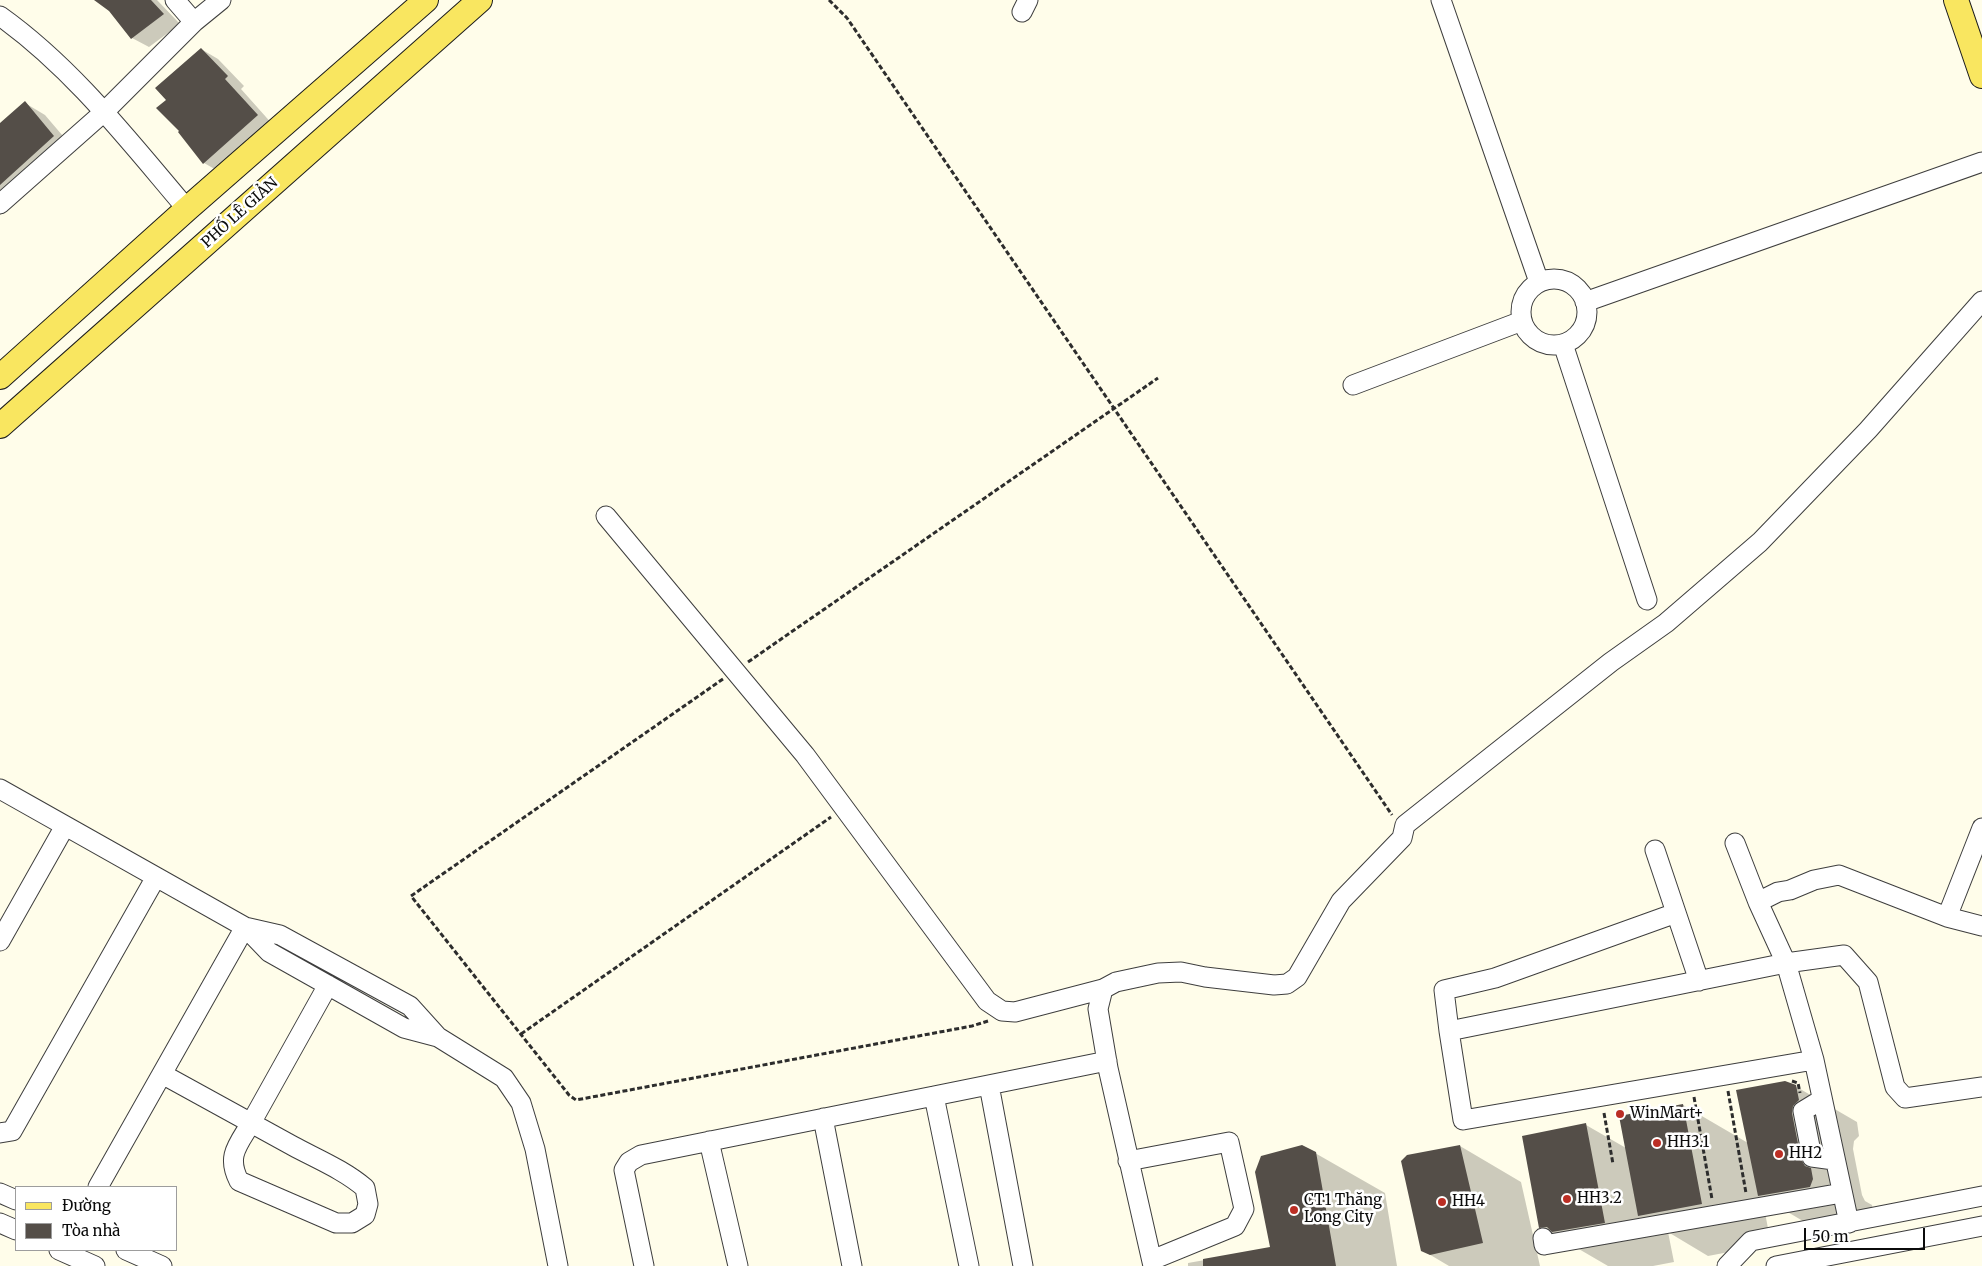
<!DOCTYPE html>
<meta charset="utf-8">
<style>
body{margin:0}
#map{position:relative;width:1982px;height:1266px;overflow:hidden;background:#fffdea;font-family:Merriweather,serif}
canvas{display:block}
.legend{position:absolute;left:15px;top:1186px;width:162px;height:65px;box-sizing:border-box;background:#fff;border:1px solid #9d9d9d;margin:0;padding:6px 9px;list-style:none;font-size:15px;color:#0b0b0b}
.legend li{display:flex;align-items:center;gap:10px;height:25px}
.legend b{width:25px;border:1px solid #9d9d9d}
.scale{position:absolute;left:1804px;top:1228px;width:121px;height:22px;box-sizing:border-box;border:2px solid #0b0b0b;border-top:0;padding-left:6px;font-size:15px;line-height:18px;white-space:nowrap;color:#0b0b0b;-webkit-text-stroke:4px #fff;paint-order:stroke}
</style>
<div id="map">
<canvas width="1982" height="1266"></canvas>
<ul class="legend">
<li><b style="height:6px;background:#f9e660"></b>Đường</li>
<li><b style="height:14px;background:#544e48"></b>Tòa nhà</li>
</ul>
<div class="scale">50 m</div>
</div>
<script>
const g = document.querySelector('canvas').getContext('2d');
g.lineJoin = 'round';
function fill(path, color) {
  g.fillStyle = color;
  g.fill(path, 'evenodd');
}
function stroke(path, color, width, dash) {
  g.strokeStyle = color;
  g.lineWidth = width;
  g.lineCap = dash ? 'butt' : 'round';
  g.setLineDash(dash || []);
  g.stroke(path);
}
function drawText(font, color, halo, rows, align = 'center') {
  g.font = font + ' Merriweather,serif';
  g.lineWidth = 5;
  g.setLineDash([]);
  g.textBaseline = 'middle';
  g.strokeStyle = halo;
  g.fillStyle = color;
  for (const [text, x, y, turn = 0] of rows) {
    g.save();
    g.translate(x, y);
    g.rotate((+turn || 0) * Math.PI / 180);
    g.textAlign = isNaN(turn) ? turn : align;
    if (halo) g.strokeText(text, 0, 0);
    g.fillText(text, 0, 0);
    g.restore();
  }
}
fill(new Path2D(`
 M97,0H157L180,24L149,47L132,38L110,10Z
 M201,49L218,59L244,86L241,89L274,126L220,172L204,163L168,101Z
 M25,103L45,115L74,149L0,215V124Z
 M1795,1086L1857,1122L1859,1136L1854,1141L1853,1149L1862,1195L1865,1201L1872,1205L1874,1214L1820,1231L1762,1197L1771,1244L1708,1256L1668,1232L1674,1262L1653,1266H1608L1541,1227L1586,1125L1626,1148L1683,1105L1748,1143Z
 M1460,1146L1521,1182L1540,1266H1449L1422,1250Z
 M1315,1153L1385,1193L1397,1266H1188V1263L1272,1248Z`), '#0003');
fill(new Path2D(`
 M94,0H151L164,14L131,39L109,11Z
 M201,48L228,76L225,79L258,115L203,164L178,132L179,131L156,108L166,100L155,88Z
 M25,101L54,136L0,185V123Z
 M1785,1081L1796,1085L1799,1100L1793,1106L1792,1113L1801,1159L1805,1166L1811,1168L1813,1179L1810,1187L1758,1196L1736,1090Z
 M1683,1104L1702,1204L1638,1216L1619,1116Z
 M1586,1123L1605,1223L1552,1232L1547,1227L1539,1228L1522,1136Z
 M1302,1145L1316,1152L1336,1266H1203V1259L1270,1247L1255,1172L1261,1156Z
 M1460,1145L1483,1243L1430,1255L1421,1251L1401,1161L1407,1155Z`), '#544e48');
const minor = new Path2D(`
 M175,0L194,22
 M1441,0L1539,282
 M1022,12L1028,0
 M0,16C73,68 129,141 187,209
 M0,204L104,112L194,22L221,0
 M1521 312a33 33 0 1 1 66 0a33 33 0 1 1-66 0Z
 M1585,302L1982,162
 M1563,344L1647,600
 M1353,385L1522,321
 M606,516L805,755L987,1001L1002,1011L1015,1012L1103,989
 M0,789L245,927L280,935L410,1006L438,1037L504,1078L521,1103L535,1149L558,1266
 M1735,843L1758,902
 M1655,850L1699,981
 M1676,913L1495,978L1444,990L1449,1031L1463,1120L1814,1060L1786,963L1758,902L1778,892L1790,890L1814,880L1839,875L1947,917L1982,926
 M1947,917L1982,828
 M245,927L269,952L404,1028L438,1037
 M0,941L65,826
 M1449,1031L1786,963L1844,955L1868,982L1895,1087L1905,1098L1982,1087
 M1814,1060L1849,1223
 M162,1074C205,1098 249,1122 293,1146C317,1159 344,1170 365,1188L368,1204L365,1215L352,1223H336L239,1181C226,1156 238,1145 251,1123L328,985
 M989,1085L1023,1266
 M1821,1100L1803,1111L1812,1157L1834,1160
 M823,1118L852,1266
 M0,1133L12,1131L156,877
 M709,1141L738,1266
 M1128,1161L1229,1142L1244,1209L1235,1226L1152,1260
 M98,1187L245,927
 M0,1193L16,1200
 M0,1223L16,1230
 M1543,1238L1544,1245L1842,1193
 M59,1250L95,1266
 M126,1250L162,1266
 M644,1266L624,1170L629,1162L641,1155L934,1096
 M969,1266L934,1096L1107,1061
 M1153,1266L1108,1068L1098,1009L1103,989L1116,982L1158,973L1181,972L1205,977L1274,985L1287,984L1297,977L1341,901L1402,838L1405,825L1611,662L1666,623L1760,542L1868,430L1982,301
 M1727,1266L1751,1241L1982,1196
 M1776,1266L1982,1226`);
const major = new Path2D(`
 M1956,0L1982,76
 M0,377L187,209L426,0
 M0,426L480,0`);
stroke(minor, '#3e3e3e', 21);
stroke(major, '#1c1c1c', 26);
stroke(new Path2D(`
 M829,0L847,18L1392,815
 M748,662L1158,378
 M723,679L411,896L569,1095L576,1100L972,1026L988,1021
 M521,1034L831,817
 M1792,1081L1798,1083L1800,1093
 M1728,1091L1746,1193
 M1694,1097L1712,1199
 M1604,1113L1613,1164`), '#2d2d2d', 3, [5, 2.5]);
stroke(minor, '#fff', 19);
stroke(major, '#f9e660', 24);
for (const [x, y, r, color] of [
 [1620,1114,5,"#bb2e24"],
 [1657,1143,5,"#bb2e24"],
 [1779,1154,5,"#bb2e24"],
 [1567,1199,5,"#bb2e24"],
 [1442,1202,5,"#bb2e24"],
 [1294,1210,5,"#bb2e24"]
]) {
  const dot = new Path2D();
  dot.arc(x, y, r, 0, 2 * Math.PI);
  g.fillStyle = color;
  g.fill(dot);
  stroke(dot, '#fff', 2);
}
drawText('15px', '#0b0b0b', '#fff', [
 ["PHỐ LÊ GIẢN",240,213,-42]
]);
drawText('15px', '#0b0b0b', '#fff', [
 ["WinMart+",1630,1114],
 ["HH3.1",1667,1143],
 ["HH2",1789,1154],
 ["HH3.2",1577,1199],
 ["CT1 Thăng",1304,1201],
 ["Long City",1304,1218],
 ["HH4",1452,1202]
], 'left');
</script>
